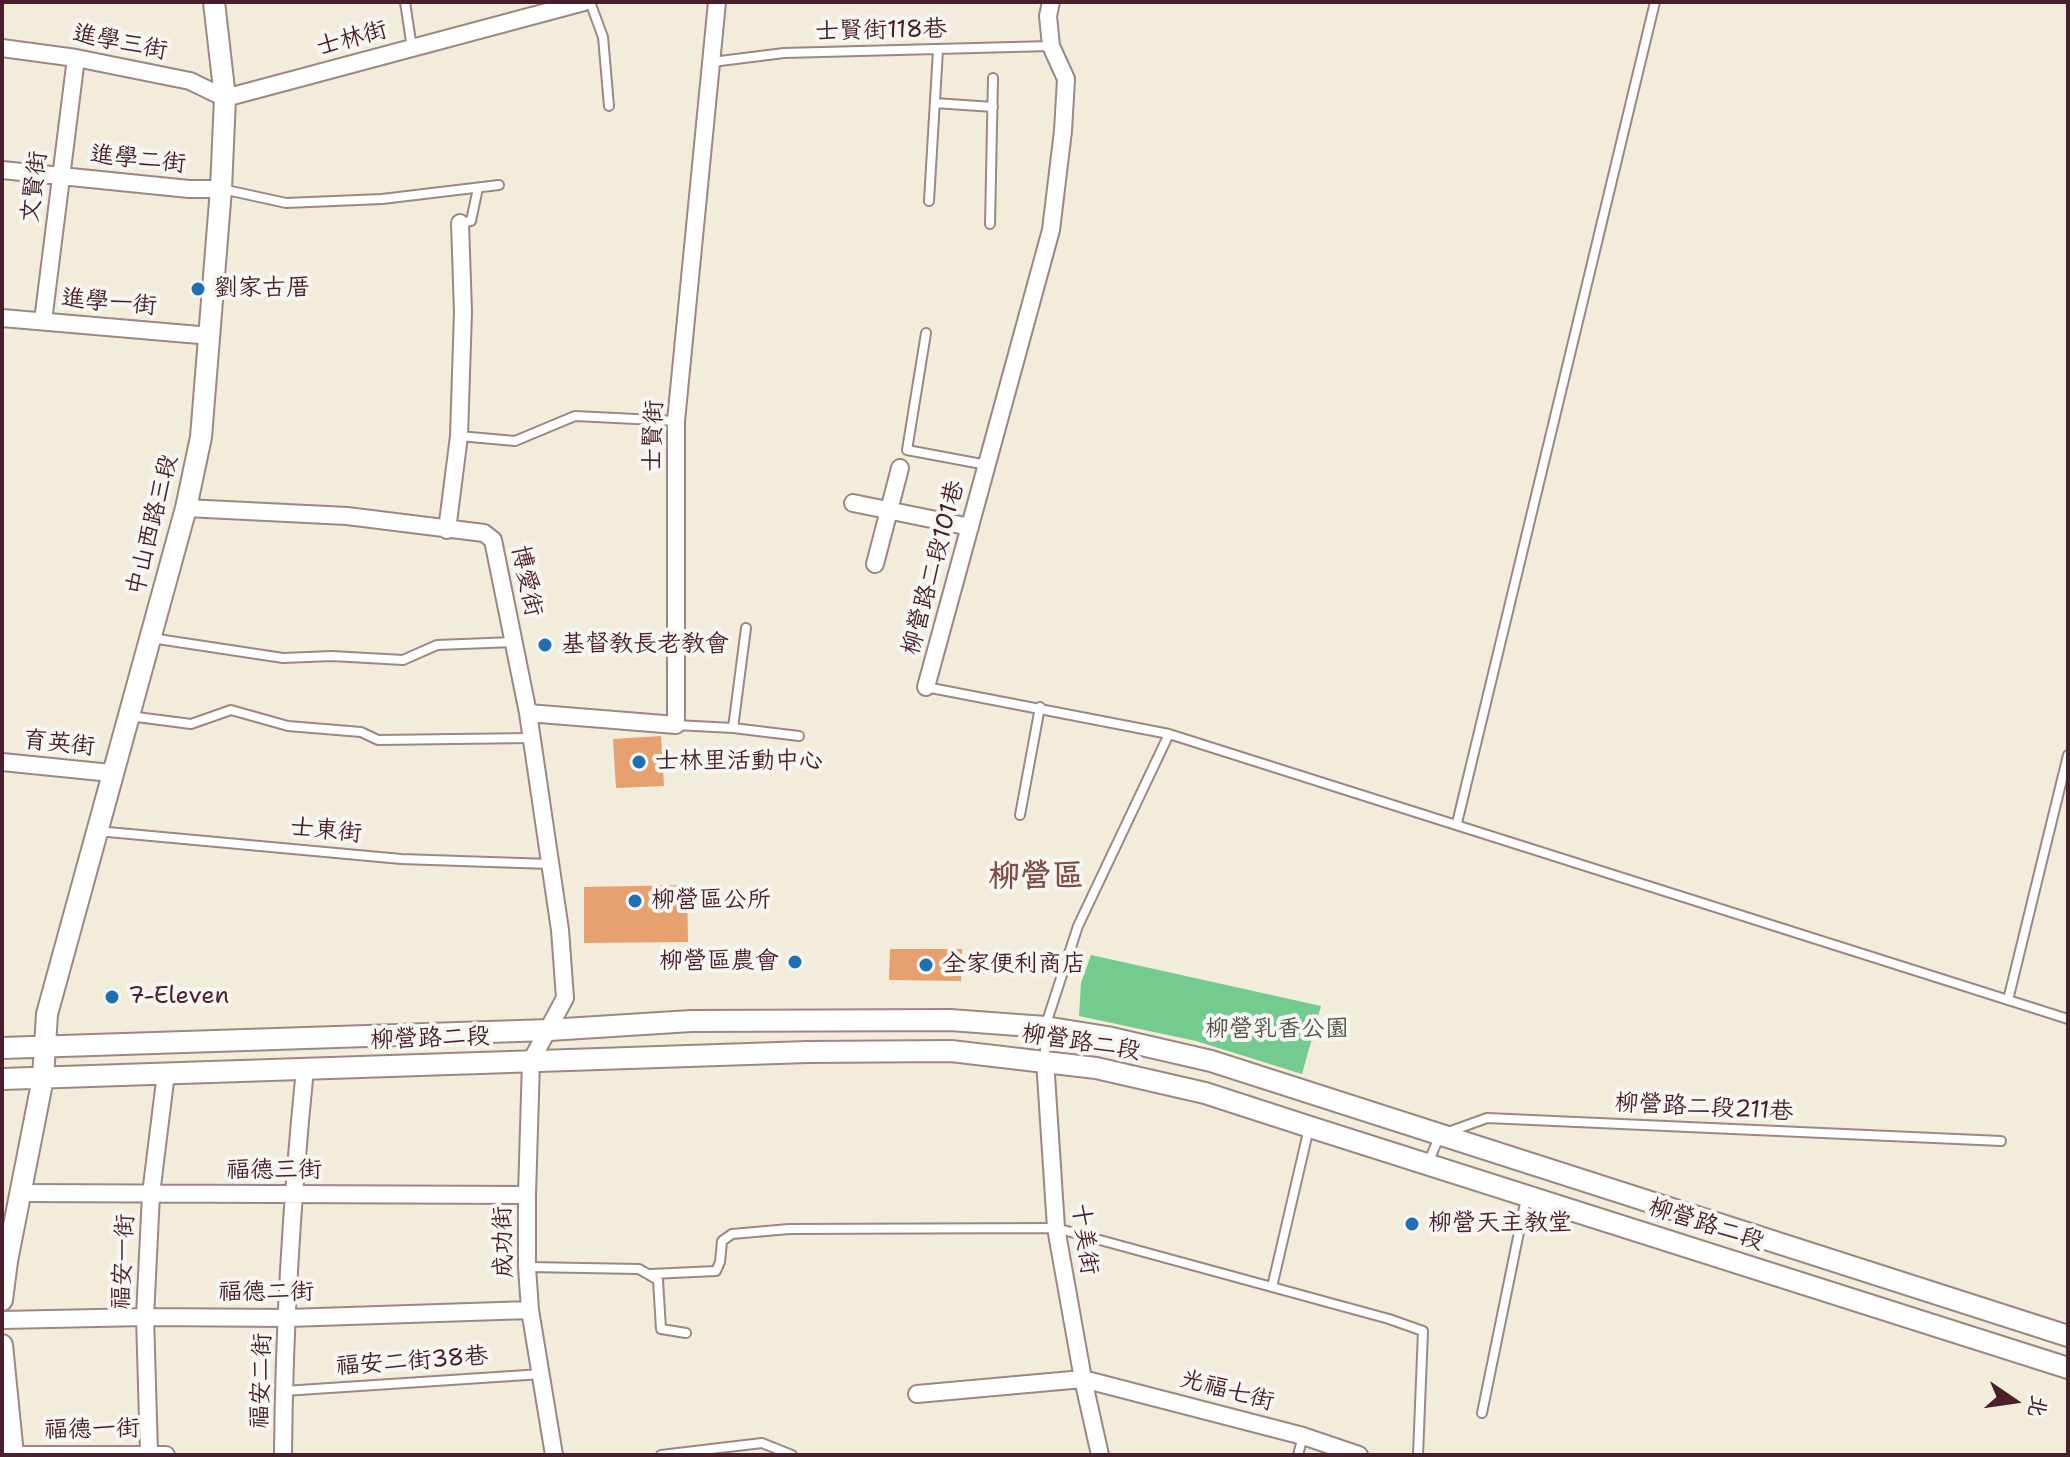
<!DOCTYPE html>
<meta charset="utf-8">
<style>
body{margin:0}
#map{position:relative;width:2070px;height:1457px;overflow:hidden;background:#f2ecdb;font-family:"Shantell Sans","LXGW WenKai TC",sans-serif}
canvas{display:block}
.frame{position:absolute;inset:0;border:4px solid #4a1f2b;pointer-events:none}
.north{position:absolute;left:1974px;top:1361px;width:80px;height:80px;-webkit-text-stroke:6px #f6f6f2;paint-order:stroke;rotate:103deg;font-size:22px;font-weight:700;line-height:32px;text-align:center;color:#4a1f2b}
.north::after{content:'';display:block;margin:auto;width:28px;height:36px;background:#4a1f2b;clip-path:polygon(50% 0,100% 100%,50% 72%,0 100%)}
</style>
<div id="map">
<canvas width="2070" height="1457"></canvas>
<div class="frame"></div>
<div class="north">北</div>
</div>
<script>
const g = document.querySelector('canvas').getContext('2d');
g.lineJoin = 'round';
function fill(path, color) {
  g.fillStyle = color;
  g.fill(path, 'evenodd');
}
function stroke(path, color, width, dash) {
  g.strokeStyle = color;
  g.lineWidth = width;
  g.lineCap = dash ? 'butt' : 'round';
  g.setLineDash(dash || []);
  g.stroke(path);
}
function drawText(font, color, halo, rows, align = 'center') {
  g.font = font + ' "Shantell Sans","LXGW WenKai TC",sans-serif';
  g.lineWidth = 8;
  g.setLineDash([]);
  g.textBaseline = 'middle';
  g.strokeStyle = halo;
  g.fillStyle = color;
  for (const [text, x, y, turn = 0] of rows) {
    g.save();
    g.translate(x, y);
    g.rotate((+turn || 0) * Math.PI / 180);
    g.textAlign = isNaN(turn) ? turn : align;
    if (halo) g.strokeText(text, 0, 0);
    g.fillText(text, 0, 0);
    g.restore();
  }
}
fill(new Path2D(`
 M1091,955L1321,1006L1302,1074L1196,1041L1079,1016L1081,983Z`), '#74cb90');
fill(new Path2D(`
 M661,736L664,786L616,788L613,739Z
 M687,885L688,942L584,943V887Z
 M890,949H962L961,981L889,980Z`), '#e7a170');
const service = new Path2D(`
 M405,2L412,48
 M590,2L603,37L609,106
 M712,62L784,53L1051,46
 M935,103L993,107
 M222,189L286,203L382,199L499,185
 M929,201L938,50
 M460,223L471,221L478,188
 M990,224L993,78
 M926,333L907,450L987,465
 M459,436L515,441L575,416L676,421
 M151,638L283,658L332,656L403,660L437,645L514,642
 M926,687L1169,734L1078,926L1045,1027V1060
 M129,716L191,724L231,710L288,726L361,732L378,740L532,738
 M676,725L733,728L799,736
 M733,728L746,628
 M1169,734L2068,1019
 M1020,815L1040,707
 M1457,823L1655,2
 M97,831L401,859L550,864
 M2008,1000L2068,755
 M1428,1163L1440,1135L1487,1118L2001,1141
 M528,1267L639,1269L658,1280L661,1329L686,1333
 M651,1274L716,1271L720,1262L722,1241L732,1234L789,1229L1056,1228L1389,1319L1423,1331L1418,1455
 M1272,1287L1309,1128
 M284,1391L542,1374
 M1482,1413L1526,1198
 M661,1455L762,1443L792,1455
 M1298,1455L1303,1436`);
const minor = new Path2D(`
 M2,48L76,58L190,81L225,98L584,2
 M2,170L189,189H221
 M2,318L211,336
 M43,321L76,58
 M853,503L970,527
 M186,508L347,516L484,533L493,540L528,713L560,930L565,998L531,1061L527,1195V1267L530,1310L554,1455
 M447,530L459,436L463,312L460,223
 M875,564L900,468
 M926,687L1051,230L1063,131L1066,79L1051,46L1048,16L1051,2
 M528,713L676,725V421L717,2
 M2,762L111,773
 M1045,1060L1056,1228L1083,1379L1100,1455
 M20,1193L527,1195
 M2,1320L145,1317L288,1318L530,1310
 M917,1394L1083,1379L1303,1436L1359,1455
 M149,1453L145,1317L151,1194L166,1073
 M20,1455H166
 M283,1455C284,1326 292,1197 305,1069`);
const tertiary = new Path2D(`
 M2,1048L549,1030L691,1021L950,1020L1045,1027L1107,1037L1211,1061L2068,1336
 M2,1079L808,1052L951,1051L1096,1068L1205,1093L1310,1127L2068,1368
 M2,1300L7,1261L43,1078L47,1014L186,508L201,437L221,189L225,98L214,2
 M2,1345L13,1455`);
stroke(service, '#9e8683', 12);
stroke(minor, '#9e8683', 20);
stroke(tertiary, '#9e8683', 24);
stroke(service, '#fff', 8);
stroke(minor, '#fff', 16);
stroke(tertiary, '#fff', 20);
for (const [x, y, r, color] of [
 [198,289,8,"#1f6fb2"],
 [545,645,8,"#1f6fb2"],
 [639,762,8,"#1f6fb2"],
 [635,901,8,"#1f6fb2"],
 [795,962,8,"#1f6fb2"],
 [926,965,8,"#1f6fb2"],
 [112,997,8,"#1f6fb2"],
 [1412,1224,8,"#1f6fb2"]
]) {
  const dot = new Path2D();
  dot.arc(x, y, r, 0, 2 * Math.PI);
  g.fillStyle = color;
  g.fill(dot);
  stroke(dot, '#f6f6f2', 3);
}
drawText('24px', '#4a1f2b', '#f6f6f2', [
 ["士賢街118巷",881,31,-1],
 ["士林街",352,39,-15],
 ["進學三街",120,43,11],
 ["進學二街",138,160,6],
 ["文賢街",35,187,-83],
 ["進學一街",109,303,5],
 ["士賢街",654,436,-88],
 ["中山西路三段",153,525,-76],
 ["柳營路二段101巷",934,568,-75],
 ["博愛街",526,581,78],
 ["育英街",59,744,6],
 ["士東街",326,831,6],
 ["柳營路二段",430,1039,-2],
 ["柳營路二段",1081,1043,9],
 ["柳營路二段211巷",1704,1108,3],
 ["福德三街",274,1171],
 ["柳營路二段",1706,1225,18],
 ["十美街",1084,1239,82],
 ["成功街",504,1242,-91],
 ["福安一街",124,1262,-87],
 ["福德二街",266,1293],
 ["福安二街38巷",412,1362,-4],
 ["福安二街",262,1381,-88],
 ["光福七街",1227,1391,15],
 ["福德一街",92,1430,-1]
]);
drawText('24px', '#4a1f2b', '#f6f6f2', [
 ["劉家古厝",214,289],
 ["基督教長老教會",561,645],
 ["士林里活動中心",655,762],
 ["柳營區公所",651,901],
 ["柳營區農會",779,962,"right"],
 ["全家便利商店",942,965],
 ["7-Eleven",128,997],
 ["柳營天主教堂",1428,1224]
], 'left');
drawText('24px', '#575349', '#f6f6f2', [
 ["柳營乳香公園",1277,1030]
]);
drawText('bold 32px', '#814c43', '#f6f6f2', [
 ["柳營區",1036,878]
]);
</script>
